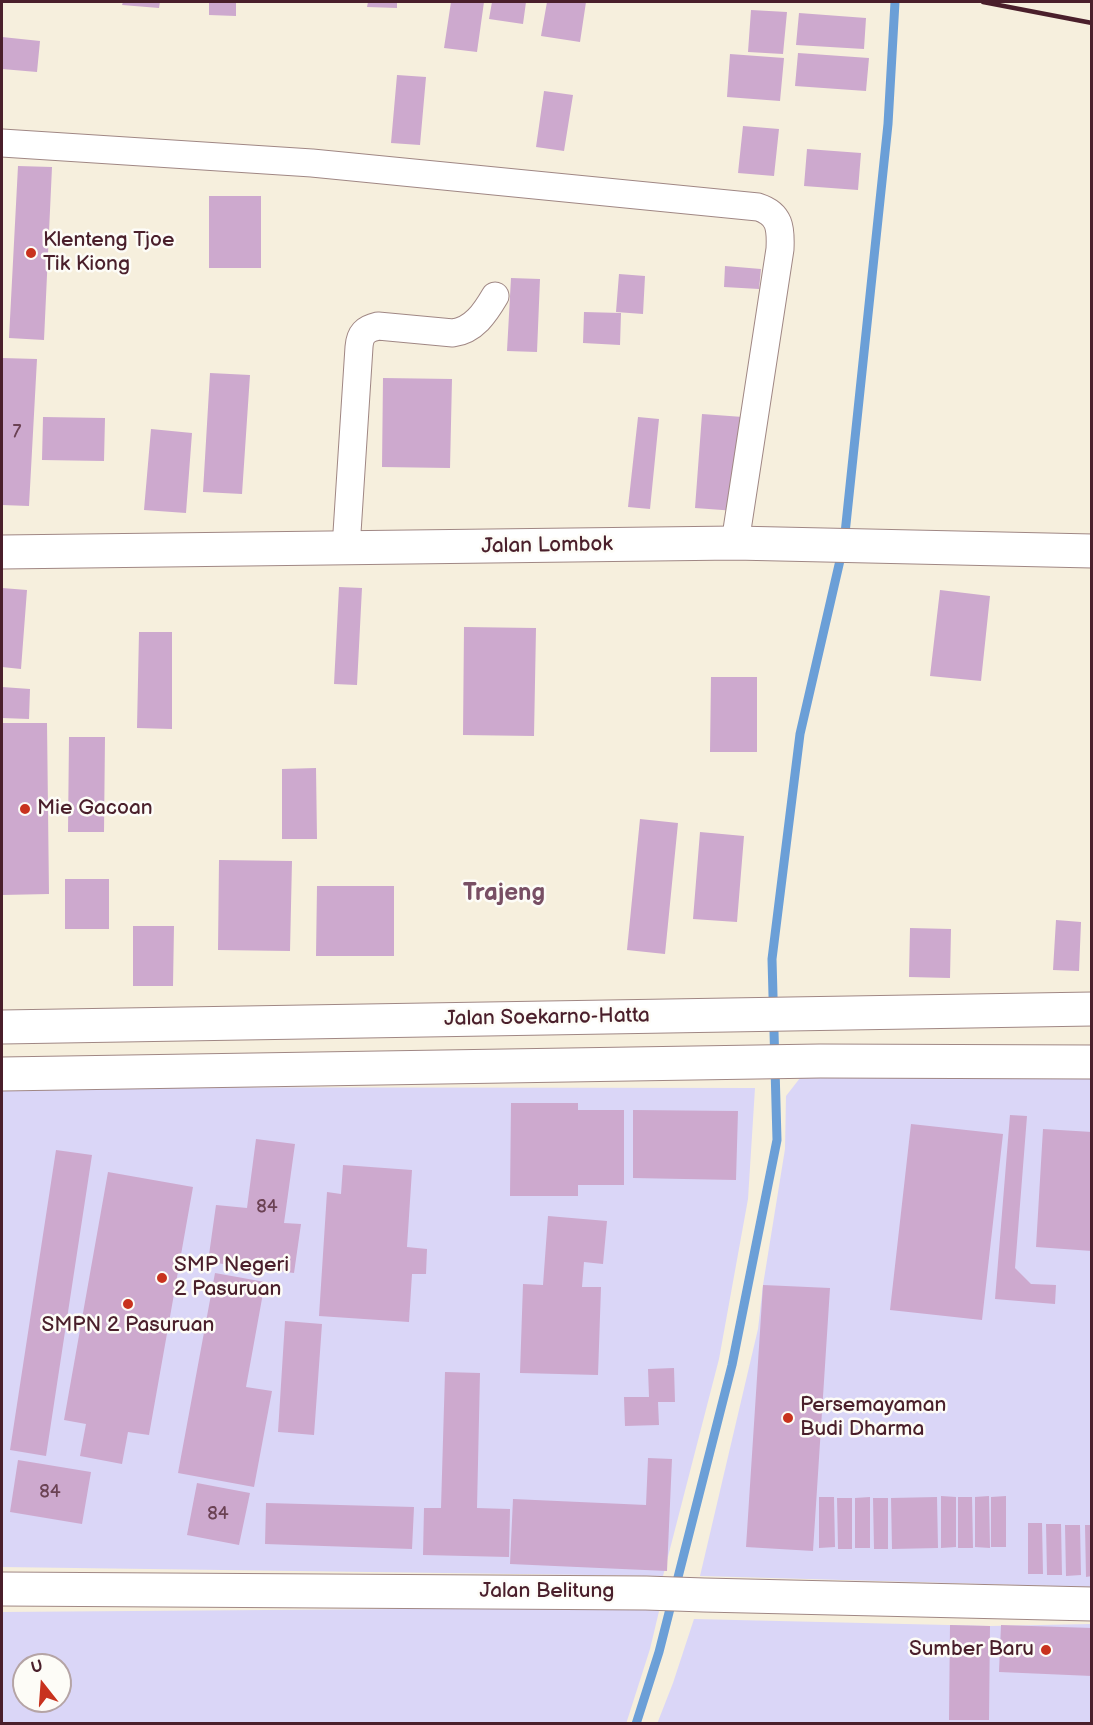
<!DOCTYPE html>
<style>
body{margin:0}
#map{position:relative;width:1093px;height:1725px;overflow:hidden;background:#f6efdd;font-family:"Balsamiq Sans",sans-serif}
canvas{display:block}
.frame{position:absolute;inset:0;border:3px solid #4a1f2b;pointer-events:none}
.north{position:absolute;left:12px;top:1653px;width:60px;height:60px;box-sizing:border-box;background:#fdfcf7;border:2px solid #b5a4a5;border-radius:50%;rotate:343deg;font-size:16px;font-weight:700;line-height:24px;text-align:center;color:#4a1f2b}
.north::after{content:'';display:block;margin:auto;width:21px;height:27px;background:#c8321e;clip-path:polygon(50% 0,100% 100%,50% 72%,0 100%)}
</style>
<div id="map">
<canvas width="1093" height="1725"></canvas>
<div class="frame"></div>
<div class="north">U</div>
</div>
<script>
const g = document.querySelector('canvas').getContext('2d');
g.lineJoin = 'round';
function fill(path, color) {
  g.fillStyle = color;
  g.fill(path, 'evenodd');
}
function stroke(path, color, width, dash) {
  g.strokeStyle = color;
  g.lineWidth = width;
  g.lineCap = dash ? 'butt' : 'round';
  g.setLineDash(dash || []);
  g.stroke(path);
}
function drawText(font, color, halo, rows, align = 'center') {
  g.font = font + ' "Balsamiq Sans",sans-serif';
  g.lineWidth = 5;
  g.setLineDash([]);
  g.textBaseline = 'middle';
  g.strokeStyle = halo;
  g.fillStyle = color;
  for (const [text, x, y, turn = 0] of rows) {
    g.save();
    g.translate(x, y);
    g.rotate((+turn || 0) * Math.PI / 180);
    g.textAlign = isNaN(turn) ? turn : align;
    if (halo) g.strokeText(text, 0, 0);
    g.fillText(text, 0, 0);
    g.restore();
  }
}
fill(new Path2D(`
 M1091,1069V1587L700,1576L758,1329L763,1285L785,1149L786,1096L800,1078Z
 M2,1087L755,1088L748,1199L719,1359L663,1576L2,1567Z
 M660,1607L650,1649L626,1724L2,1723V1612ZM24,1665H60V1701H24Z
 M694,1619L990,1626L1091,1624V1723L657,1724L673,1683Z`), '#dad6f7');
stroke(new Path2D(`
 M636,1724L659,1652L732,1365L777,1140L772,959L800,734L844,543L888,124L895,2`), '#6b9fd7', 9);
fill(new Path2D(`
 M123,2H160L159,8L122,5Z
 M209,2H236V16L209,15Z
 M368,2H397V8L367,7Z
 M451,2H484L477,52L444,48Z
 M492,2H526L523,24L489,19Z
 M547,2H586L580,42L541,36Z
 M751,10L787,12L783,54L748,52Z
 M799,13L866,18L864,49L796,45Z
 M2,37L40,41L37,72L2,69Z
 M798,53L869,58L866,91L795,86Z
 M730,54L784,58L780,101L727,97Z
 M397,75L426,77L420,145L391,143Z
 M544,91L573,95L564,151L536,147Z
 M743,126L779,129L774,176L738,173Z
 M807,149L861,153L858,190L804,186Z
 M18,166L52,167L44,340L9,338Z
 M209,196H261V268H209Z
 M725,266L761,269L759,289L724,287Z
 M619,274L645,276L643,314L616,312Z
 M511,278L540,279L537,352L507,351Z
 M584,312L621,313L620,345L583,343Z
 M2,358L37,359L29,506L2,505Z
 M210,373L250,375L242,494L203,492Z
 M383,378L452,379L450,468L382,467Z
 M702,414L743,417L736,511L695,508Z
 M43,417L105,418L104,461L42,460Z
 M638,417L659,419L650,509L628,507Z
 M151,429L192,433L186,513L144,510Z
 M339,587L362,588L357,685L334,684Z
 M2,588L27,590L21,669L2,667Z
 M940,590L990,596L981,681L930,676Z
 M464,627L536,628L534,736L463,735Z
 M139,632H172V729L137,728Z
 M711,677H757V752H710Z
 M2,687L30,689L29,719L2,718Z
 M2,723H47L49,894L2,895Z
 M69,737H105L104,832H68Z
 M316,768L317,839H282V769Z
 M640,819L678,823L665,954L627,950Z
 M700,832L744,836L737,922L693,919Z
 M219,860L292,861L290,951L218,950Z
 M65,879H109V929H65Z
 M317,886H394V956H316Z
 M1056,920L1081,922L1079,971L1053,970Z
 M133,926H174L173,986H133Z
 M910,928L951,929L950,978L909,977Z
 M511,1103H578V1110H624V1185H578V1196H510Z
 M633,1110L738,1111L736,1180L633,1178Z
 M1010,1115L1027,1116L1015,1268L1031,1284L1056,1285L1055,1304L995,1299Z
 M911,1124L1003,1134L982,1320L890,1310Z
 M1043,1129L1092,1132V1251L1036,1247Z
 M256,1139L295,1144L284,1223L301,1224L294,1273L208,1262L216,1205L247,1208Z
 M56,1150L92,1155L46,1456L10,1450Z
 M343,1165L412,1170L407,1247L427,1249L426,1274H412L409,1322L319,1316L327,1192L341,1194Z
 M108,1172L193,1187L149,1435L128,1432L122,1464L80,1456L86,1424L64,1420Z
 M548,1216L607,1221L603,1264L584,1262L582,1287H601L598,1375L520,1373L523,1284L543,1285Z
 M215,1273L265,1282L246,1387L272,1391L254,1487L178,1473Z
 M763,1285L830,1288L813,1551L746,1547Z
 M285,1321L322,1324L314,1435L278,1432Z
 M674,1368L675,1402H658L659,1425L625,1426L624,1397H649L648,1369Z
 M445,1372L480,1373L477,1508L510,1509L509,1557L423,1555L424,1508H441Z
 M648,1458L672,1459L667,1571L510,1564L513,1499L646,1505Z
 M18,1460L91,1472L82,1524L10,1512Z
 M197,1483L250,1493L239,1545L187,1535Z
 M941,1496L956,1497V1547L941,1548Z
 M989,1496L990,1548L975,1547V1497Z
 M1006,1496V1547H991V1497Z
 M819,1497H834L835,1547L819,1548Z
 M870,1497V1548H855V1498Z
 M937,1497L938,1548L892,1549L891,1498Z
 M958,1497H972L973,1548H958Z
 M837,1498H852V1549H838Z
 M873,1498H888V1549H874Z
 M266,1503L414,1507L412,1549L265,1544Z
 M1028,1523H1042L1043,1574H1028Z
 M1046,1524H1061L1062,1575H1047Z
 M1065,1525H1080L1081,1575L1066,1576Z
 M1085,1525H1092V1576L1086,1577Z
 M950,1625L990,1626L989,1720H949Z
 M1001,1625L1092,1628V1676L999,1672Z`), '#cda9ce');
const street = new Path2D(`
 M2,143L312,163L758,207C780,214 781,228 780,249L735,543
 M346,548L359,347C360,334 365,329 378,326L453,333C474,330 485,313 495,296`);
const secondary = new Path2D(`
 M2,552L735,543L1092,551
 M2,1589L646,1593L704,1595L1092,1604`);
const highway = new Path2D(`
 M2,1027L1092,1009
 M2,1074L820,1061L1092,1062`);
stroke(street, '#a08784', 29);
stroke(secondary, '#a08784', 35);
stroke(highway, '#a08784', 35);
stroke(street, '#fff', 27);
stroke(secondary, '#fff', 33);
stroke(highway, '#fff', 33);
stroke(new Path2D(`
 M983,2L1092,23`), '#4a1f2b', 4.5);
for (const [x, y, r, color] of [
 [31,253,6,"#c8321e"],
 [25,809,6,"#c8321e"],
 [162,1278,6,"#c8321e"],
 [128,1304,6,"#c8321e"],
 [788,1418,6,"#c8321e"],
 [1046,1650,6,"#c8321e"]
]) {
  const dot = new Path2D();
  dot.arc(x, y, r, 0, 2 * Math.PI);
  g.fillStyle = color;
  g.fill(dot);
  stroke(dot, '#fdfcf7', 2);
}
drawText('18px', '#6b4254', null, [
 ["7",17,432],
 ["84",267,1207],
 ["84",50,1492],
 ["84",218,1514]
]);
drawText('21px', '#4a1f2b', '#fdfcf7', [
 ["Klenteng Tjoe",43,241],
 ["Tik Kiong",43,265],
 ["Mie Gacoan",37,809],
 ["SMP Negeri",174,1266],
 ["2 Pasuruan",174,1290],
 ["SMPN 2 Pasuruan",128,1326,"center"],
 ["Persemayaman",800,1406],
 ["Budi Dharma",800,1430],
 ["Sumber Baru",1034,1650,"right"]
], 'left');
drawText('21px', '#4a1f2b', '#fdfcf7', [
 ["Jalan Lombok",547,546,-1],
 ["Jalan Soekarno-Hatta",547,1018,-1],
 ["Jalan Belitung",547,1592]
]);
drawText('bold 24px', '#784f64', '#fdfcf7', [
 ["Trajeng",504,894]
]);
</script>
